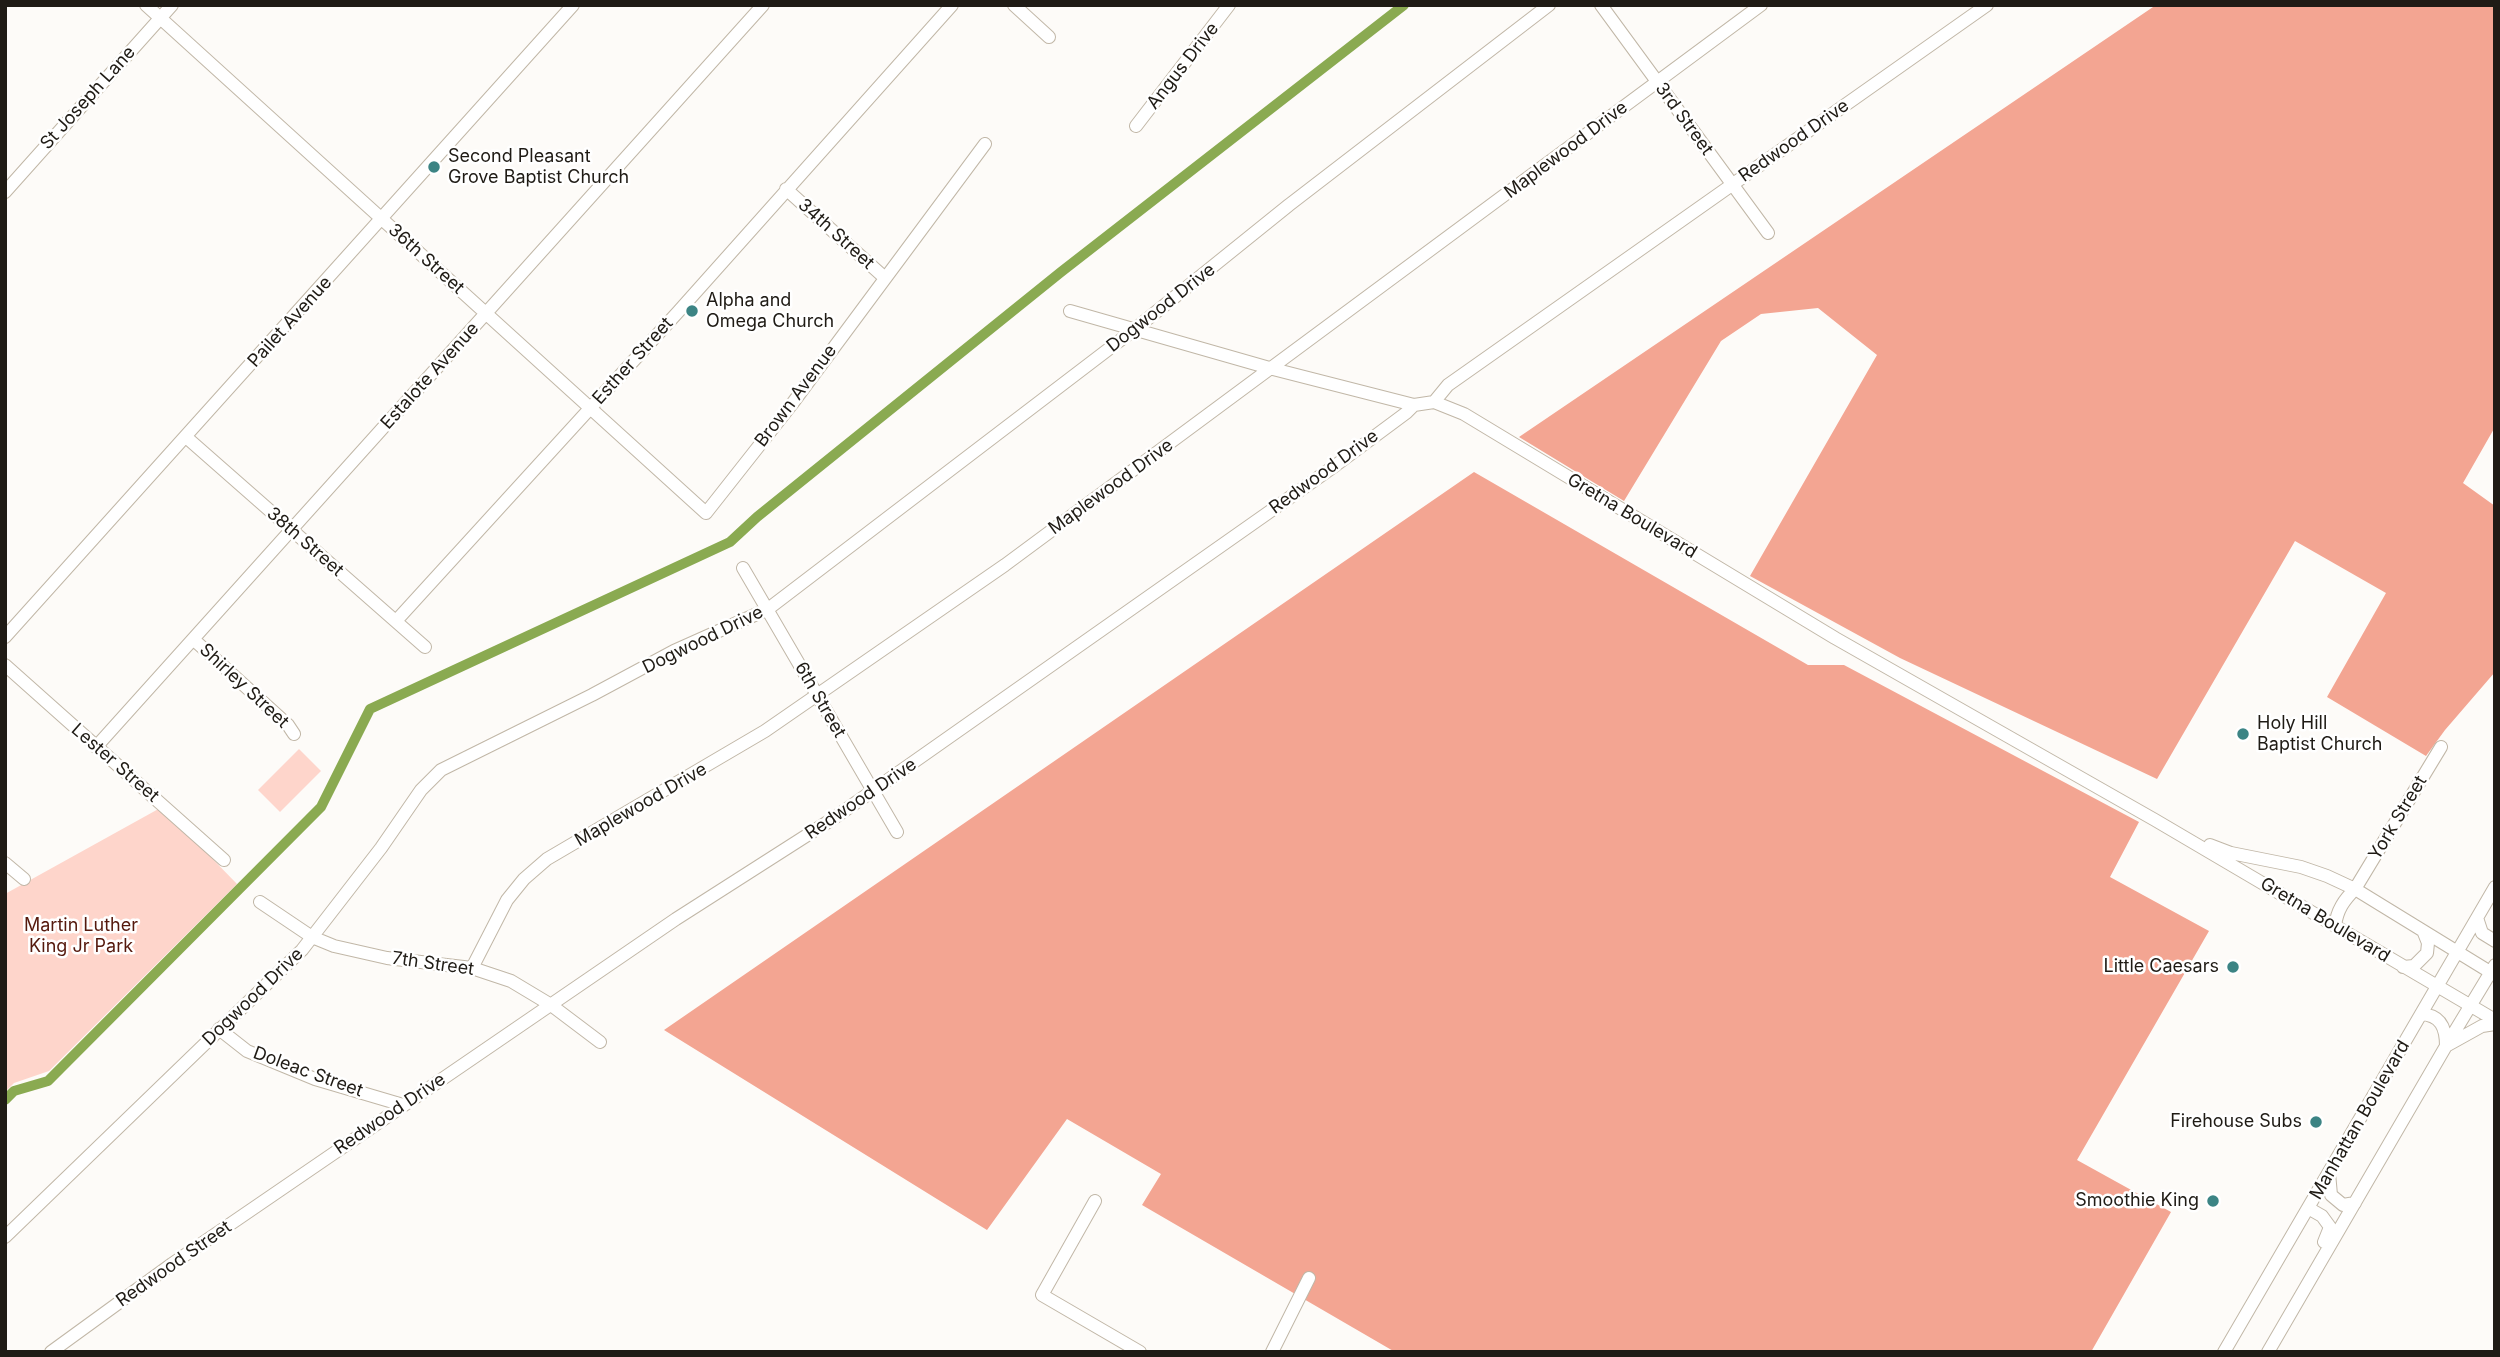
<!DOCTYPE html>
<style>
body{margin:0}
#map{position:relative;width:2500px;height:1357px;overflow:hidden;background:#fdfbf8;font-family:Inter,sans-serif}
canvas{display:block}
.frame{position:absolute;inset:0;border:7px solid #1f1b15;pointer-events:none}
</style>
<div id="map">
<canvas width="2500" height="1357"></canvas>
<div class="frame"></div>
</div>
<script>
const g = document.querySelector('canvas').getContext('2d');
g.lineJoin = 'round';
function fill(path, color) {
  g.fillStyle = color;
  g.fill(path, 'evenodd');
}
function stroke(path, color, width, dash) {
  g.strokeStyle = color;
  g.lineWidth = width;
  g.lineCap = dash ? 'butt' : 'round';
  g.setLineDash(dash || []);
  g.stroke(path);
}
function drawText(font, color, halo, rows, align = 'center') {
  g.font = font + ' Inter,sans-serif';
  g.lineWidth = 5;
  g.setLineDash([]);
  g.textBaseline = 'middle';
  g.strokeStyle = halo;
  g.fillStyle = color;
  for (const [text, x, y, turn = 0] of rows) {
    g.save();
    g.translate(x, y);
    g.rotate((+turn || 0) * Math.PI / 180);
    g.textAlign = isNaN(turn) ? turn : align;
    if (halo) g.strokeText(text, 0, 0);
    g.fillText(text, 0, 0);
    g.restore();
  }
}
fill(new Path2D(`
 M299,749L321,771L280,812L258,790Z
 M162,807L237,884L49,1071L14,1083L5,1092V894Z`), '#fed5cb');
fill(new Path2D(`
 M2156,5H2495V427L2463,483L2495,506V672L2445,730L2426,756L2327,697L2386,593L2295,541L2157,779L1900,658L1750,576L1877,355L1818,308L1761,314L1721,341L1624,501L1519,437Z
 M1474,472L1808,665H1844L2139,822L2110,877L2209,931L2077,1160L2171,1212L2091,1352H1395L1142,1205L1161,1174L1067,1119L987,1230L664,1030Z`), '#f3a592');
stroke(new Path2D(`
 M5,1100L14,1091L48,1081L321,807L370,709L730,542L757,517L1061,272L1404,5`), '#8aaa51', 10);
const minor = new Path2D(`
 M146,5L706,513L792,404L985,144
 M1014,5L1049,37
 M1601,5L1768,233
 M1136,126L1229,5
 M786,189L885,278
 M5,192L172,5
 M1070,311L1273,369L1414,405L1434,402L1464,414L1835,638L2155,820L2495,1020
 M1434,402L1448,385L1987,5
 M186,437L425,647
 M743,568L897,832
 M396,621L678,312L952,5
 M5,637L573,5
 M193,639L288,725L294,734
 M5,665L224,860
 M96,747L763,5
 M2210,845L2231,853L2301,867L2327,876L2355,889L2495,975
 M5,863L24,879
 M260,902L312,937L334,946L387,958L472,968L511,981L551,1005L600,1042
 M2477,918L2482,933L2495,941
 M2335,926C2337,910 2344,900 2355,889L2441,747
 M2403,967L2414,966L2427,953L2428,943L2424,933
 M472,968L507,900L524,879L547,859L765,731L1005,565L1761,5
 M2421,1014C2441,1015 2446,1028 2446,1046L2482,1026L2495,1024
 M219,1029L247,1051L315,1079L403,1105
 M2329,1173L2331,1195L2343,1205L2355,1203
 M1095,1201L1042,1295L1140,1352
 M2308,1208L2322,1216L2330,1227L2324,1242
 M5,1237L302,950L381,848L421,790L441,770L592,695L674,651L768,609L1135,329L1289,205L1549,5
 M51,1352L172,1264L676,919L834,818L1336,465L1406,413L1414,405
 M1272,1352L1309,1278
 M2224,1352L2495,887
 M2268,1352L2446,1046L2495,965`);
stroke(minor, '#c1b7a7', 14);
stroke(minor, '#fff', 12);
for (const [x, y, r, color] of [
 [434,167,7,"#3c8484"],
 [692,311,7,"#3c8484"],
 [2243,734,7,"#3c8484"],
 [2233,967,7,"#3c8484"],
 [2316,1122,7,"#3c8484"],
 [2213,1201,7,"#3c8484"]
]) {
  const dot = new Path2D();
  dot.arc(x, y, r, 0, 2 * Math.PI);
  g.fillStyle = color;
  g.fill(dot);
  stroke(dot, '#fff', 2.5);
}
drawText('18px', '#1f1b15', '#fff', [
 ["Angus Drive",1183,66,-52],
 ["St Joseph Lane",88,98,-48],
 ["3rd Street",1684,119,54],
 ["Redwood Drive",1794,141,-35],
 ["Maplewood Drive",1566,150,-37],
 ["34th Street",836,234,42],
 ["36th Street",426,259,42],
 ["Dogwood Drive",1161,308,-38],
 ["Pailet Avenue",290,322,-48],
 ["Esther Street",633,361,-48],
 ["Estalote Avenue",430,376,-48],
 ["Brown Avenue",796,396,-53],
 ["Redwood Drive",1324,472,-36],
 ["Maplewood Drive",1111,487,-36],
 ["Gretna Boulevard",1632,516,31],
 ["38th Street",305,542,41],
 ["Dogwood Drive",703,640,-26],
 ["Shirley Street",244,686,43],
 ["6th Street",820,700,60],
 ["Lester Street",115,763,41],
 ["Redwood Drive",861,799,-34],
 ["Maplewood Drive",641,805,-30],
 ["York Street",2398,818,-59],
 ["Gretna Boulevard",2325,920,31],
 ["7th Street",433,964,8],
 ["Dogwood Drive",253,997,-44],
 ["Doleac Street",308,1072,20],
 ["Redwood Drive",390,1114,-34],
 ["Manhattan Boulevard",2360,1120,-60],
 ["Redwood Street",174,1264,-35]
]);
drawText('18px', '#1f1b15', '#fff', [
 ["Second Pleasant",448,157],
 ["Grove Baptist Church",448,178],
 ["Alpha and",706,301],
 ["Omega Church",706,322],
 ["Holy Hill",2257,724],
 ["Baptist Church",2257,745],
 ["Little Caesars",2219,967,"right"],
 ["Firehouse Subs",2302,1122,"right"],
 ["Smoothie King",2199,1201,"right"]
], 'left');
drawText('18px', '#55190d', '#fff', [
 ["Martin Luther",81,926],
 ["King Jr Park",81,947]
]);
</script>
